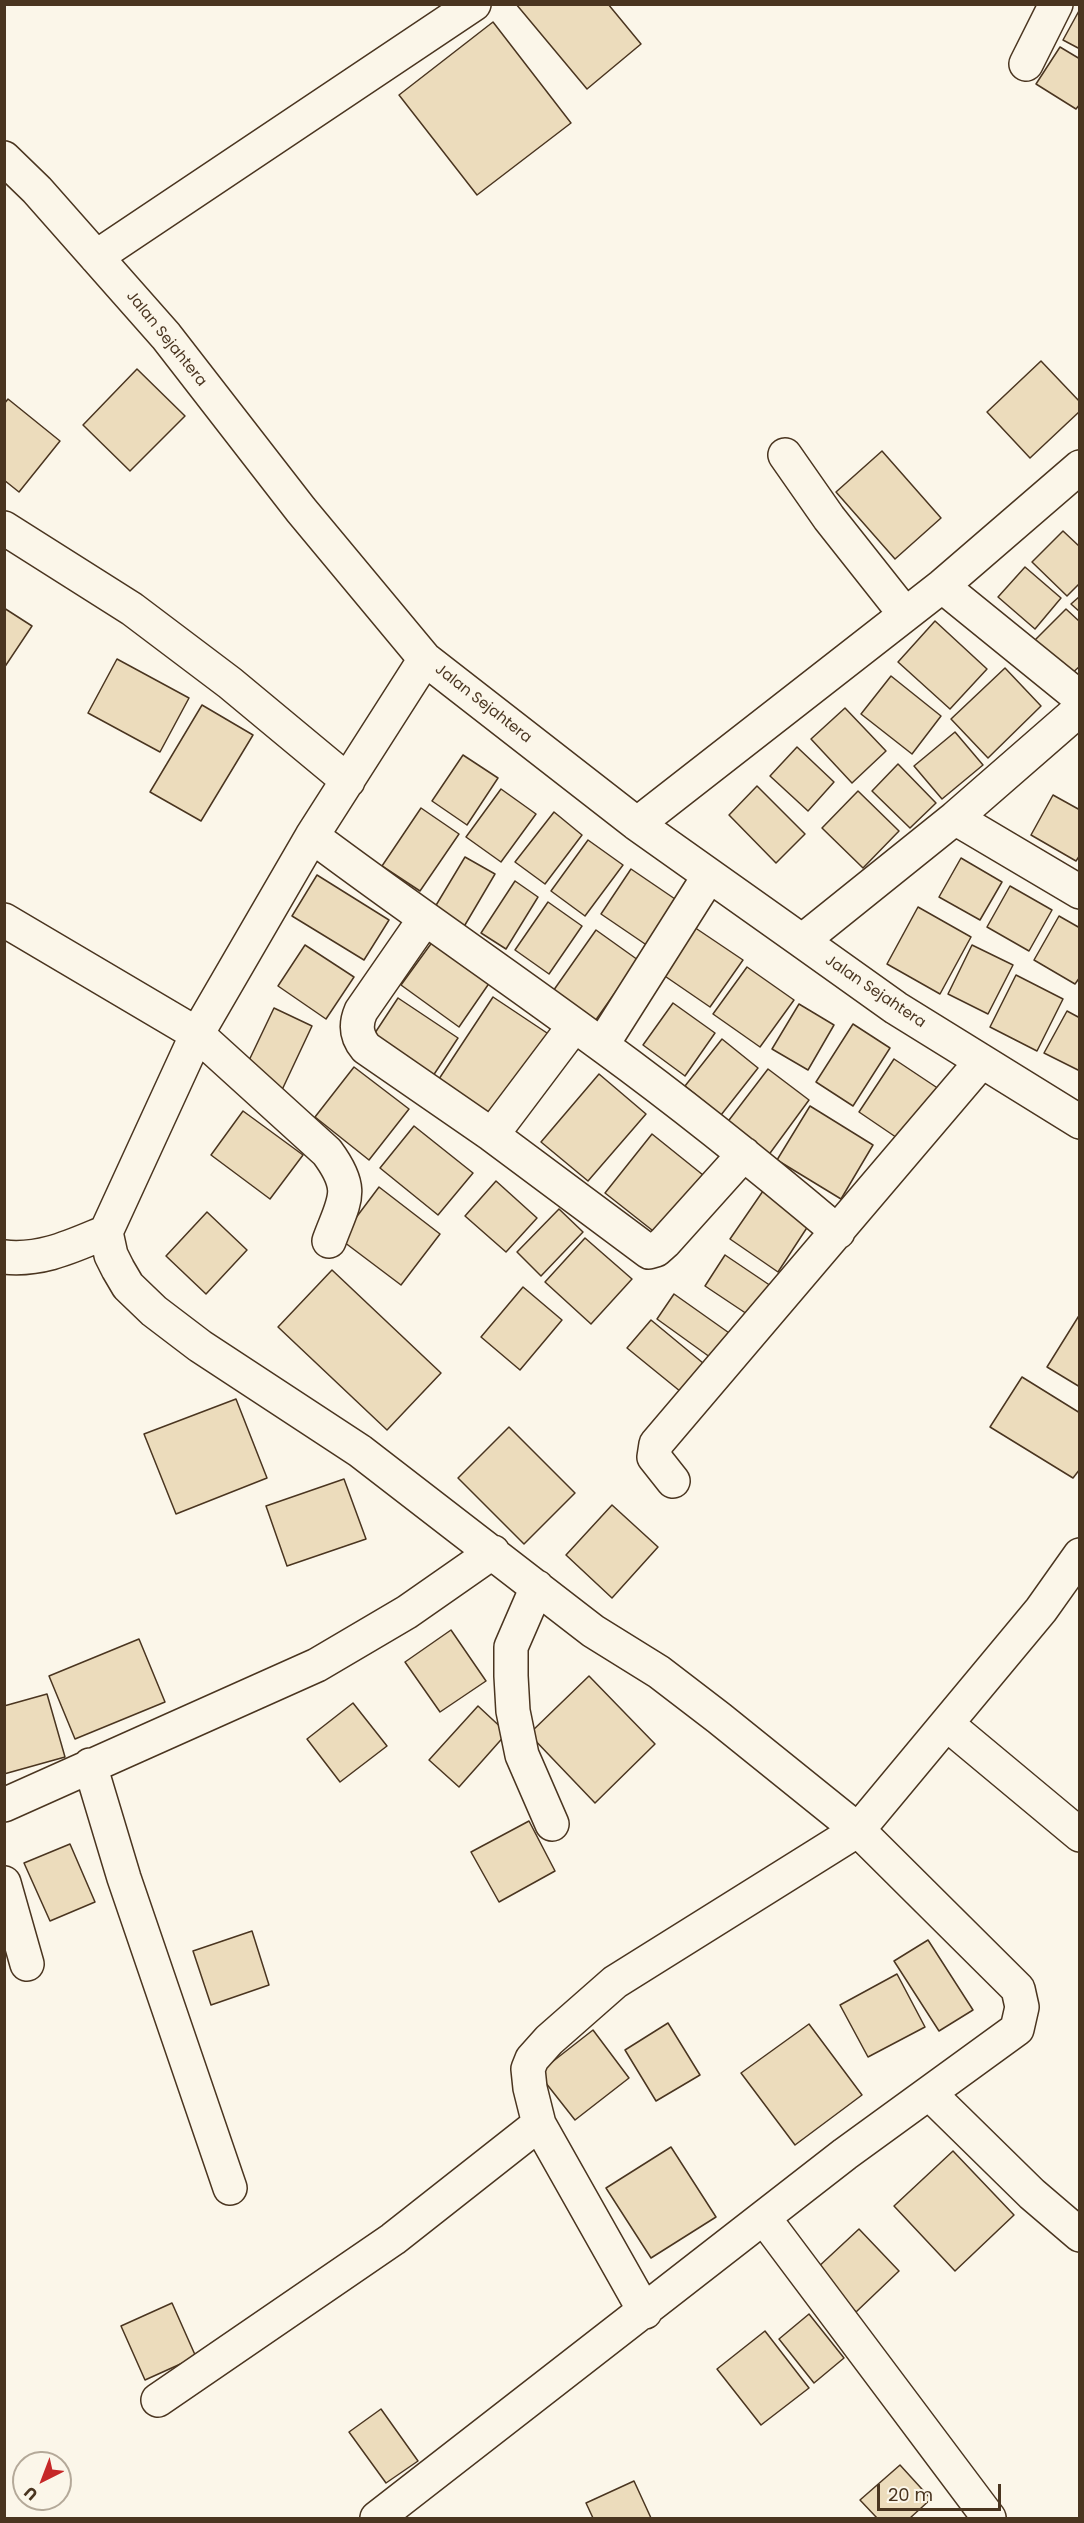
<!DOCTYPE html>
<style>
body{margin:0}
#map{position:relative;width:1084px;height:2523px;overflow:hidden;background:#fbf6e9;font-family:Poppins,sans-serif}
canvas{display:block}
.frame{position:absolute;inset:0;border:6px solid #4a3520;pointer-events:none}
.north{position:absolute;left:12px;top:2451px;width:60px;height:60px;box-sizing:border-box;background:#fbf6e9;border:2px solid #b4a999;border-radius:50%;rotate:222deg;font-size:16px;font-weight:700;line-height:24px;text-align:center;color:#4a3520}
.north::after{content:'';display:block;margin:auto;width:21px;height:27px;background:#c62828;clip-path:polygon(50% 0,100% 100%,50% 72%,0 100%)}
.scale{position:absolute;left:877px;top:2484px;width:124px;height:27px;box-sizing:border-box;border:3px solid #4a3520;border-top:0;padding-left:8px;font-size:18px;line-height:21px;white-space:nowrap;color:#4a3520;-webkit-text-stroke:4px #fbf6e9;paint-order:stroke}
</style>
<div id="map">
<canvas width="1084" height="2523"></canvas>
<div class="frame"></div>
<div class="north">U</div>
<div class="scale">20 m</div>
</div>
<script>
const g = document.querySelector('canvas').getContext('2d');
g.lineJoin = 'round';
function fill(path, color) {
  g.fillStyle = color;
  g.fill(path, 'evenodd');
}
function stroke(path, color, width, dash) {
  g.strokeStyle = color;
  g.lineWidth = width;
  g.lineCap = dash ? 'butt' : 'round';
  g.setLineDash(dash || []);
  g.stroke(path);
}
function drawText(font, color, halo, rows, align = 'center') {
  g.font = font + ' Poppins,sans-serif';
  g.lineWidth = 4.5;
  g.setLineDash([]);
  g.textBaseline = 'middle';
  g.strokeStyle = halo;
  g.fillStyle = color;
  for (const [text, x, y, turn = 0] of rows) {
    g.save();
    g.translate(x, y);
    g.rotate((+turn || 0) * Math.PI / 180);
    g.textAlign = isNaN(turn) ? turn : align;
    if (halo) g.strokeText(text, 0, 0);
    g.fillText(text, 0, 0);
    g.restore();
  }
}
const building = new Path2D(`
 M516,4H608L641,44L587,89Z
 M1080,9V49L1063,40Z
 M493,22L571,123L477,195L399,95Z
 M1060,47L1080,59V104L1076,109L1036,84Z
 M1041,361L1080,402V411L1030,458L987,412Z
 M137,369L185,416L130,471L83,425Z
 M8,399L60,441L19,492L4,480V404Z
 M882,451L941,518L895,559L836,492Z
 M1063,531L1080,547V583L1067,596L1032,562Z
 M1025,567L1061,598L1035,629L998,597Z
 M1080,596V612L1071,604Z
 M4,608L32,626L4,668Z
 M1066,609L1080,622V666L1070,675L1035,640Z
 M935,621L987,669L950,709L898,662Z
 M117,659L189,698L160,752L88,713Z
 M1005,668L1041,706L988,758L951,719Z
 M891,676L941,716L912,754L861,714Z
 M202,705L253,735L201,821L150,792Z
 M845,708L886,751L852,783L811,739Z
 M955,732L983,765L942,799L914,766Z
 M797,747L834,782L808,811L770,776Z
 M463,755L498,778L467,825L432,801Z
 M898,764L936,803L910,828L872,791Z
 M757,786L805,834L776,863L729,815Z
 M501,789L536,814L501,862L466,837Z
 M858,791L899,831L863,868L822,828Z
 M1053,795L1080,810V855L1076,861L1031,835Z
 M421,808L459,834L420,891L382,866Z
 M554,812L582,835L545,884L515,862Z
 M588,840L623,865L585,916L551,891Z
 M465,857L495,874L462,930L432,912Z
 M961,858L1002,882L980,920L939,897Z
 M631,869L678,901L648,946L601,914Z
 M317,875L389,920L364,960L292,916Z
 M515,881L538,897L506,949L481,933Z
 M1010,886L1052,910L1029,951L987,927Z
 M548,902L582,926L549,974L515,950Z
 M918,907L971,937L940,994L887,964Z
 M1059,916L1080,928V977L1075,984L1034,960Z
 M688,923L743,960L710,1007L656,970Z
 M596,930L638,960L593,1024L551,994Z
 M433,941L490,982L459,1027L401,985Z
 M305,945L354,977L326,1019L278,986Z
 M972,945L1013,965L988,1014L948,994Z
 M747,967L794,1000L760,1047L713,1014Z
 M1016,975L1063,999L1037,1051L990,1027Z
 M493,997L550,1035L492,1123L435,1085Z
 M398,998L458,1038L429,1082L369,1042Z
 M673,1003L715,1033L685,1076L643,1045Z
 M799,1004L834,1025L808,1070L772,1049Z
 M274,1008L312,1026L281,1092L243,1073Z
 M1067,1011L1080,1018V1071L1044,1053Z
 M853,1024L890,1048L853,1106L816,1082Z
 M722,1039L758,1068L721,1115L685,1086Z
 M894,1059L945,1093L909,1146L859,1112Z
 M354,1067L409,1109L369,1160L315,1117Z
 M768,1069L809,1100L765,1160L723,1128Z
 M599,1074L646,1114L588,1181L541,1142Z
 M810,1106L873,1145L841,1199L777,1160Z
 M243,1111L303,1155L270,1199L211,1155Z
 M414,1126L473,1173L438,1215L380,1168Z
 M652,1134L703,1175L657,1234L605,1193Z
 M496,1181L537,1218L506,1252L465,1216Z
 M379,1187L440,1234L401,1285L340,1239Z
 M763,1191L810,1223L778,1272L730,1239Z
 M559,1209L583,1232L541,1276L517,1252Z
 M207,1212L247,1250L206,1294L166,1256Z
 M585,1238L632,1279L591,1324L545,1282Z
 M725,1255L771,1286L750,1316L705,1286Z
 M332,1270L441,1373L387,1430L278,1327Z
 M523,1287L562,1320L520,1370L481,1337Z
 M674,1294L732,1335L714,1360L657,1319Z
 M1080,1314V1387L1047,1367Z
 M651,1320L709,1368L686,1396L627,1348Z
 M1022,1377L1080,1413V1469L1073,1478L990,1427Z
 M236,1399L267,1478L176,1514L144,1434Z
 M509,1427L575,1493L524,1544L458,1478Z
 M344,1479L366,1539L287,1566L266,1506Z
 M612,1505L658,1547L612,1598L566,1555Z
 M451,1630L486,1681L440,1712L405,1662Z
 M139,1639L165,1702L75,1739L49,1676Z
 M589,1676L655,1744L595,1803L529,1734Z
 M47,1694L65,1757L4,1774V1706Z
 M353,1703L387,1746L340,1782L307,1739Z
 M478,1706L507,1733L459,1787L429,1760Z
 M529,1821L555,1871L499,1902L471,1852Z
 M70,1844L95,1902L50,1921L24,1863Z
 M252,1931L269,1985L211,2005L193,1951Z
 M928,1940L973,2010L939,2031L894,1961Z
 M897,1974L925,2027L868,2057L840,2005Z
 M668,2023L700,2075L656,2101L625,2050Z
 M809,2024L862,2095L795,2145L741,2073Z
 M593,2030L629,2078L575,2120L538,2073Z
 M671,2147L716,2217L651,2258L606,2188Z
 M953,2151L1014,2215L955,2271L894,2206Z
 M859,2229L899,2271L856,2312L816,2269Z
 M172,2303L196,2357L145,2380L121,2326Z
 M809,2314L844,2358L814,2383L779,2339Z
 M765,2331L809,2388L761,2425L717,2369Z
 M381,2409L418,2461L386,2483L349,2432Z
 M900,2465L931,2499L910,2518H877L860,2500Z
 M634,2481L651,2518H593L586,2503Z`);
fill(building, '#ecdcbc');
stroke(building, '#4a3520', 1.5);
const minor = new Path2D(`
 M1026,64L1056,4
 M4,158L37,190L166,336L301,510L425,659L637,824L802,941L896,1008L1080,1122
 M96,257L474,4
 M785,455L829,518L905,614
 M4,528L132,609L230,683L348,781
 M942,586L1080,698
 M955,818L1080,892
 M637,824L942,586L1080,467
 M312,836C408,908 507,975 603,1046C684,1105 762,1168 838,1232
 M4,920L197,1034L327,1152C356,1191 344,1200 329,1241
 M424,920L361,1011C355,1025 356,1036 366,1048L492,1135L649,1252L656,1250L665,1242L744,1154
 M802,941L955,818L1080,709
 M602,1045L709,876
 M492,1135L574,1026
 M4,1257C42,1261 72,1246 106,1232
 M673,1481L654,1457L656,1444L981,1062
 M537,1587L511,1647V1676L513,1711L522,1755L552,1824
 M948,1725L1080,1835
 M90,1765L124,1878L230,2188
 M4,1805L317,1665L407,1612L493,1552
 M4,1883L27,1964
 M930,2094L1032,2194L1080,2235
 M764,2218L989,2518
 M645,2312L539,2124L530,2088L528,2069L532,2059L549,2040L615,1982L858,1830L1041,1610L1080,1555
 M158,2400L393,2239L539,2124
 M377,2518L845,2154L1017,2029L1022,2007L1018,1989L858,1830L719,1718L659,1672L593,1631L360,1451L200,1346L154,1311L128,1286L118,1269L111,1255L106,1232L197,1034L312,836L425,659`);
stroke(minor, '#4a3520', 36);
stroke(minor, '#fbf6e9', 33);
drawText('15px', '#4a3520', '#fbf6e9', [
 ["Jalan Sejahtera",166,339,51],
 ["Jalan Sejahtera",483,704,38],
 ["Jalan Sejahtera",875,992,34]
]);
</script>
